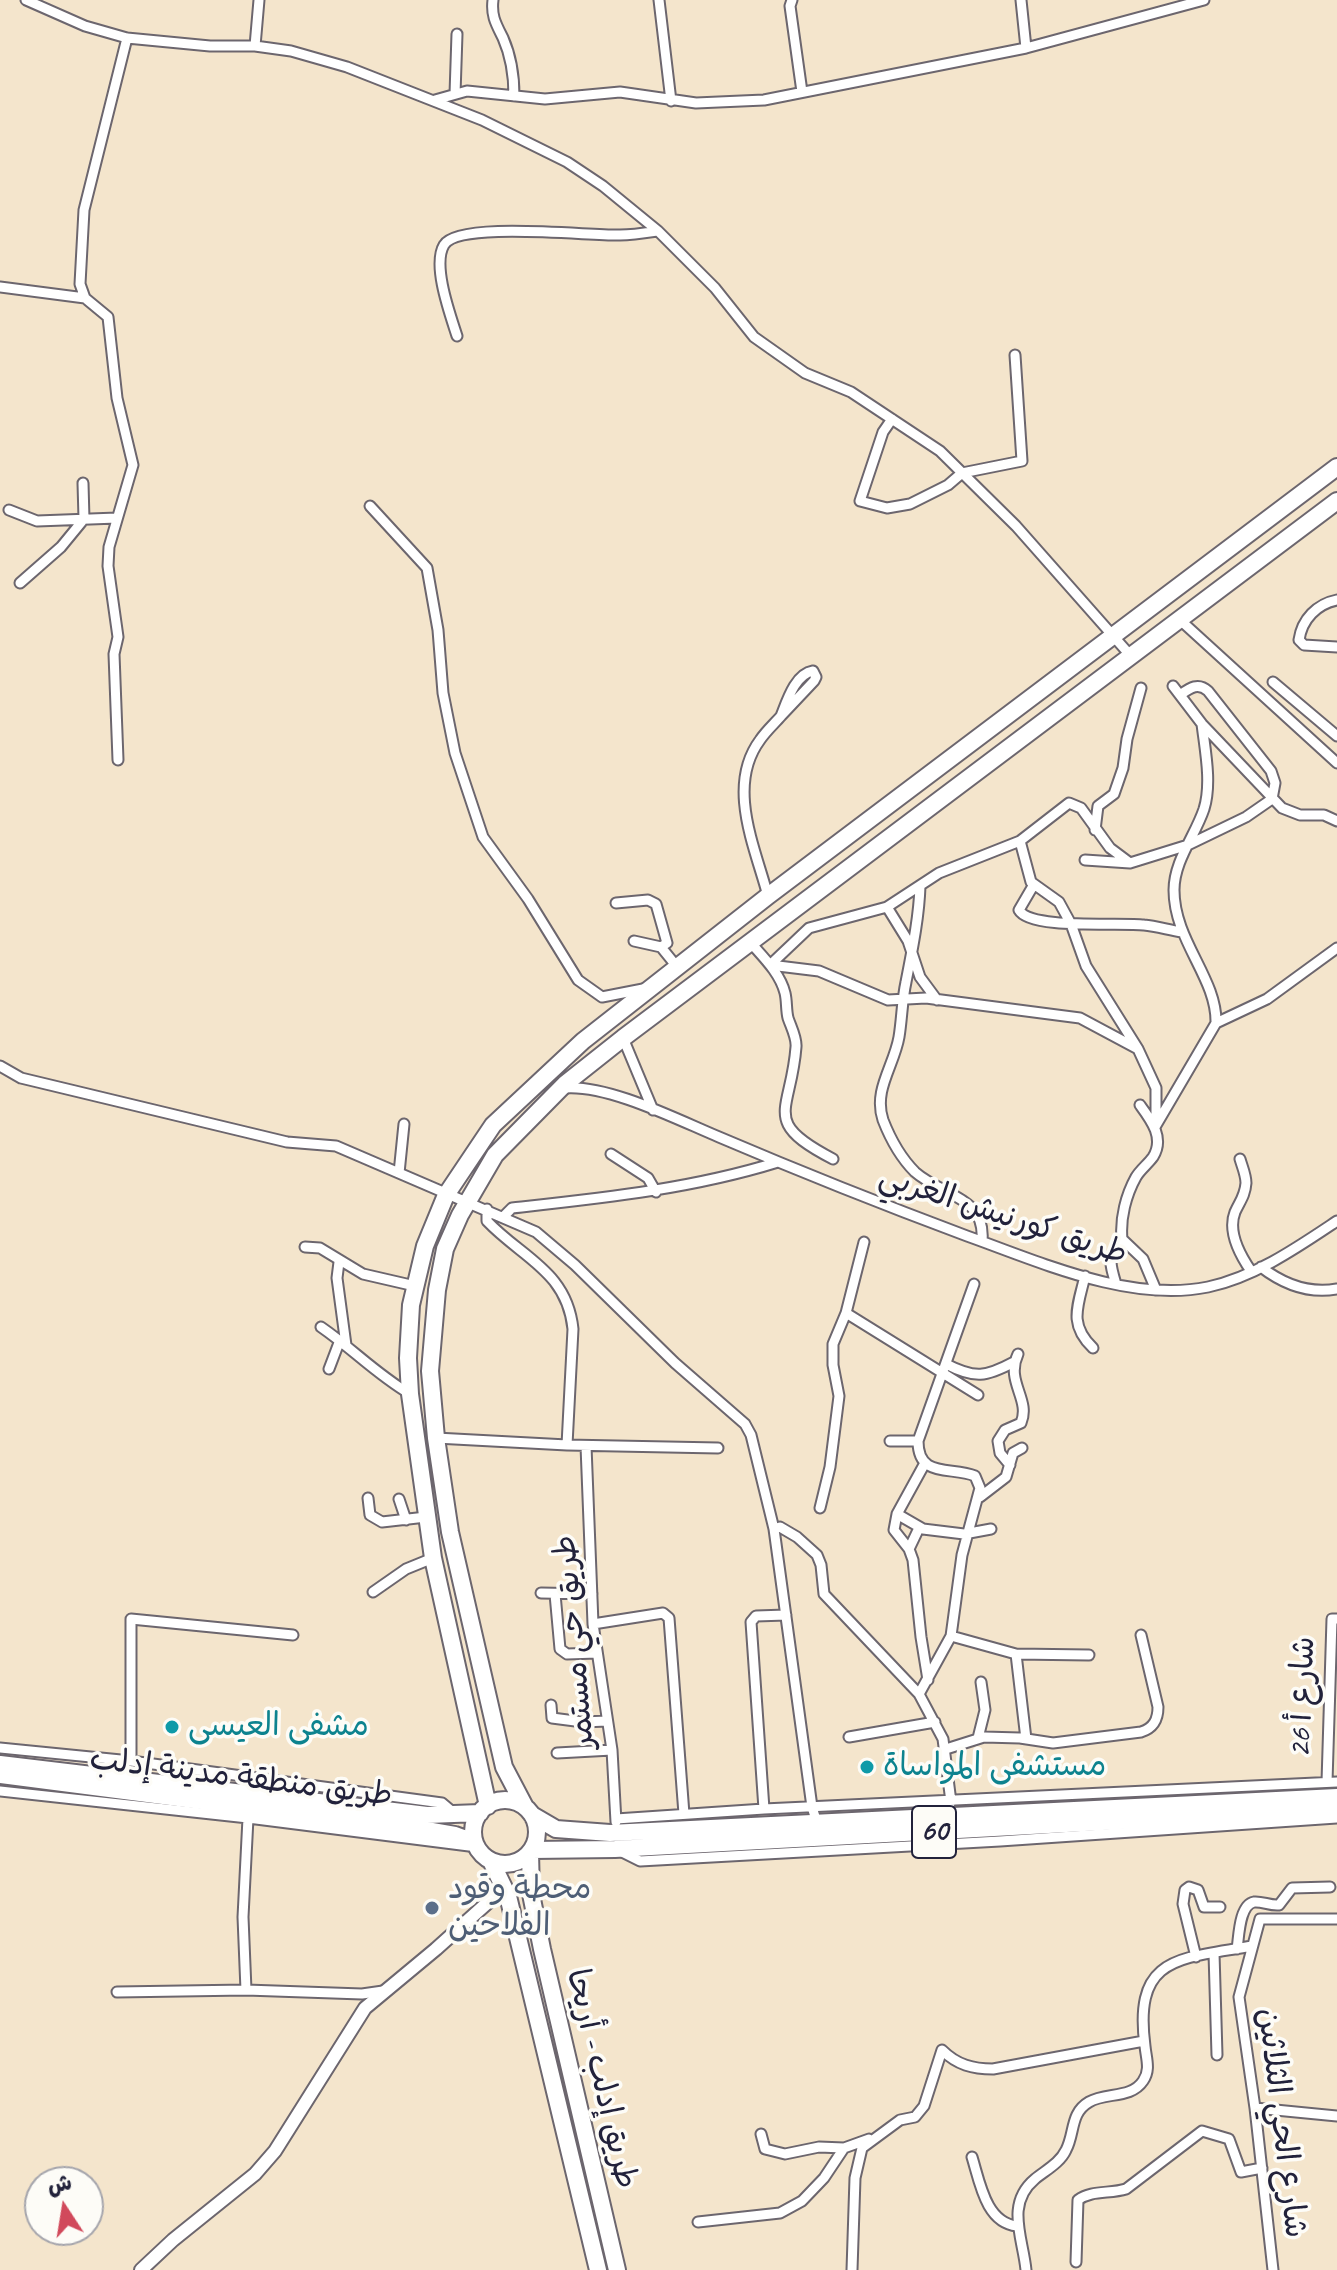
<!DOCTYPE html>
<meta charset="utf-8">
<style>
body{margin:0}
#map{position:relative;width:1337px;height:2270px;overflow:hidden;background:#f4e5cc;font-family:Caveat,"Playpen Sans Arabic",sans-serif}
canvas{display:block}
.north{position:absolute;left:24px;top:2166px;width:80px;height:80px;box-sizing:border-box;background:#fdfcf7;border:2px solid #a5a5ac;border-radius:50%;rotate:348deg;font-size:22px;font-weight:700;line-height:32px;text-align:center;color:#22223b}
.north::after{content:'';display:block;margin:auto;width:28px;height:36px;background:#d1495b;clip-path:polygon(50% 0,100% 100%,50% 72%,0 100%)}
</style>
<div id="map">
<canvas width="1337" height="2270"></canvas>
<div class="north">ش</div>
</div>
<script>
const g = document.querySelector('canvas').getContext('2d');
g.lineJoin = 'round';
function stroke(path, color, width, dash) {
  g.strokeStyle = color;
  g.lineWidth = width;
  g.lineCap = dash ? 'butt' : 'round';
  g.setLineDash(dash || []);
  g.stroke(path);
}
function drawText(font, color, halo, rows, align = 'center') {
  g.font = font + ' Caveat,"Playpen Sans Arabic",sans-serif';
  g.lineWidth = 7;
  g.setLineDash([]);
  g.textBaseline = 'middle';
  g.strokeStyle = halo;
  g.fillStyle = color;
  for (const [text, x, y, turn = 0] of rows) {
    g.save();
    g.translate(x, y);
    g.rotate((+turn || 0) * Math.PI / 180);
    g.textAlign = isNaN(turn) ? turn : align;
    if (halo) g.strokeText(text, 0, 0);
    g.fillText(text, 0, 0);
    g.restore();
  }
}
const minor = new Path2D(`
 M26,0L85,26L127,38L210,46H255L291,51L347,67L482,120L567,162L603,186L658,231L715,288L754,337L805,373L851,392L940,451L1016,526L1130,655
 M493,0C491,16 496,24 503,38C511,56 514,76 514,96
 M659,0L671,101
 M792,0L790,6L802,92
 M1021,0L1026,48
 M255,46L259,0
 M455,94L457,34
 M435,100L467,91L545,99L620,92L696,103L764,100L1026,48L1204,0
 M0,287L85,298
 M457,336C450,314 432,265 444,245C458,221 589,236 620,235C633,235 645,233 658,231
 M892,419L883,432L860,501L887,508L910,504L948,485L962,473L1022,461L1015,355
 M370,506L427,568L438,630L443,693L455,753L483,837L528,899L578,980L602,997L643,989
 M9,510L37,521L117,518
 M20,583L61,547L84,519L83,483
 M1337,600C1317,604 1302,619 1299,640L1304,645L1337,647
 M1179,619L1337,763
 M813,671L816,677L814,681L781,716C787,701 795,674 813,671Z
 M1273,682L1337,736
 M1173,686L1202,724L1282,808L1300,815H1324L1337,821
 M118,760L114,654L118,637L108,566L109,547L133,465L117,398L108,317L85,298L80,284L84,210L127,38
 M1095,830L1098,806L1114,794L1123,768L1127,739L1141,688
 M1020,841L1031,882L1059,902L1071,924L1086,966L1138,1049L1156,1088V1123
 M1085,860L1130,863L1188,845L1246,817L1272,799L1275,783L1271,771L1208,691C1198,682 1190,688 1180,695
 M920,886C919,918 912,951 906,982C902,1000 902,1019 899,1037C894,1066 873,1090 883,1120C890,1138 901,1158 915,1172C942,1196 986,1196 982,1241
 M1033,886L1019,910C1030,930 1120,922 1144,925C1156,926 1169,930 1182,932
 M768,896C755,847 726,786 760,740C766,731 774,724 781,716
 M616,903L648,900L656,904L667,943L661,947
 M887,907L908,941L920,977L937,1000
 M634,941L661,947L678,968
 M750,942C763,957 780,973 785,993C787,1001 786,1010 788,1018C791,1027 797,1038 796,1047C791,1113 760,1121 833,1159
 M770,965L809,928L887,907L939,873L1020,841L1069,803L1081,808L1110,848L1130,863
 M770,965L819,971L888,1000L926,998L1080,1018L1138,1049
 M1216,1023L1267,999L1337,948
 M623,1038L653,1110
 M0,1066L21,1078L287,1142L336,1146L536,1232L575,1265L675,1363L745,1424L751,1435L774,1529L812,1807L817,1823
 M564,1088C608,1084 678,1120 719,1137C801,1172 884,1205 967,1236C1040,1262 1130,1303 1208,1287C1255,1277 1298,1247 1337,1221
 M1155,1127L1216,1023C1217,978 1174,941 1174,890C1174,861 1195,836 1204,809C1212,783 1205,750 1202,724
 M611,1154L648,1178L656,1192
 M1240,1159C1242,1166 1246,1175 1246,1183C1245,1196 1240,1201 1235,1212C1227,1232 1240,1255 1251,1271
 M399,1173L404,1124
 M487,1209V1221C522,1258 567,1271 573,1329L567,1445
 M503,1217L512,1208C603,1198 691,1189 778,1162
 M1122,1239L1143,1259L1156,1290
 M305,1247L320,1248L363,1274L415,1286
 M339,1262L337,1278L346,1345
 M1261,1267C1283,1284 1309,1294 1337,1289
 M1085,1276C1078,1306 1068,1324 1093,1348
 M1116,1284C1109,1261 1108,1259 1122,1239C1120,1218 1126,1195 1136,1177C1140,1170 1148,1164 1153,1157C1165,1138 1151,1120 1140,1105
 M846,1313L978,1395
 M321,1327C353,1349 376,1374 410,1394
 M946,1364C975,1379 986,1377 1014,1362
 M329,1369L340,1340
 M436,1438L567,1445L718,1448
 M890,1441H918
 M586,1446L593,1624L612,1750L616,1822
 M925,1463L897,1514L894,1530L909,1549L913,1560L921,1637L928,1680
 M1010,1465L1000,1453L998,1441L1005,1430L1021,1423C1031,1399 1005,1382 1018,1354
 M980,1497L1006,1477L1013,1453L1022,1448
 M368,1498L370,1515L382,1522L426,1517
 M399,1499L406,1520
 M820,1508L830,1467L839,1396L833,1365V1344L846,1313L864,1242
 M897,1514L923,1529L964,1534L991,1529
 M774,1529L780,1527L797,1537L817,1555L821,1565L824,1594L919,1694L943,1739L951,1802
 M909,1549L919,1528
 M373,1592L406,1569L433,1558
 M541,1593L592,1594
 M555,1594L560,1649L567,1654L597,1653
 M593,1624L663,1613L669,1618L684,1814
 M951,1636L1016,1654L1089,1655
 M1016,1654L1026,1739
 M919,1694L951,1636L962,1555L980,1488L975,1476C952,1466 918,1479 918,1441L974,1284
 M551,1705L552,1718L583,1722L607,1721
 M849,1737L935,1722
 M978,1738L985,1710L981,1682
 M0,1748L131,1761L442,1803L455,1814
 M946,1749L984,1737L1020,1738L1053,1743L1141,1732C1154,1728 1158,1719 1158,1707L1141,1635
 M557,1753L612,1750
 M131,1761V1619L293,1635
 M1327,1782L1332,1619H1337
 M0,1791L248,1818L469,1846
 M764,1809L751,1622L756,1616L786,1615
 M616,1819L764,1809L1337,1782
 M622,1852L640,1861L1000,1841L1337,1818
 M1237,1949C1239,1937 1239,1905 1254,1902C1262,1901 1270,1906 1279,1905L1292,1888L1330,1887
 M1214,1953L1217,2055
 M1196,1957L1183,1904L1185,1890L1189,1887L1198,1890L1204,1907H1220
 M246,1990L243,1917L248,1818
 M117,1992L246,1990L362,1994L383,1991
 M1255,2108L1337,2116
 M761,2134L765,2149L785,2154L819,2147L844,2148
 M972,2157C980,2183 986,2223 1017,2226
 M698,2222L780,2213L802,2201L824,2178L844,2148L869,2139
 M1076,2262L1078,2200C1091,2190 1110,2194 1126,2189L1202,2131L1229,2139L1241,2172L1262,2168
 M852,2270L855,2178L862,2148L900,2120L915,2117L924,2106L942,2050C957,2065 973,2069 993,2069L1144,2041
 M1026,2270C1023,2238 1005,2204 1035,2179C1046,2170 1060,2163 1066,2150C1075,2133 1070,2113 1089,2102C1106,2092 1131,2099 1143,2081C1151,2070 1146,2058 1145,2046C1133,1955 1180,1959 1252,1946
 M1273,2270L1255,2108L1239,1997L1260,1919H1337`);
const tertiary = new Path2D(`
 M141,2270L173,2240L255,2174L275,2151L365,2008L436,1949L505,1887`);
const primary = new Path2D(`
 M0,1764L427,1815L480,1813
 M0,1775L426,1830L455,1835L474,1842
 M473 1832a32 32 0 1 1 64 0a32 32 0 1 1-64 0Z
 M488,1806L433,1558L410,1394L408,1358L411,1305L425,1246L446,1195L493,1125L583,1041L768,896L1337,467
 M525,1807L504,1767L450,1532L436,1438L430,1371L437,1290L445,1249L460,1215L495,1155L565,1084L623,1038L1337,501
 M532,1815L556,1829L610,1833L1337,1797
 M532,1850L615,1849L1337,1809
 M530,1852L531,1894L542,1949L617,2270
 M491,1861L508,1896L598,2270`);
stroke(minor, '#6c666e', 13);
stroke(tertiary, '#6c666e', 16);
stroke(primary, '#6c666e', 20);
stroke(minor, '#fff', 9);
stroke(tertiary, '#fff', 12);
stroke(primary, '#fff', 16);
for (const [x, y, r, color] of [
 [172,1727,8,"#0f9aa8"],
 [867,1767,8,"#0f9aa8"],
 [432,1908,8,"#5c6f8a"]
]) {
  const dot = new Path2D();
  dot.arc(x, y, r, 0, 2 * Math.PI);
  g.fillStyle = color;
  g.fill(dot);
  stroke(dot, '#fdfcf7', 3);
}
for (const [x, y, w] of [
 [934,1832,44]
]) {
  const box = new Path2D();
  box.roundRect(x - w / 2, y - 26, w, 52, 6);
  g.fillStyle = '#fdfcf7';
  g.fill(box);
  stroke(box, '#22223b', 2);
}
drawText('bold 30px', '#22223b', null, [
 ["60",934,1832]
]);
drawText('32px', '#22223b', '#fdfcf7', [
 ["طريق كورنيش الغربي",1003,1216,18],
 ["طريق حي مستمر",575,1642,-95],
 ["شارع أ 26",1303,1697,-88],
 ["طريق منطقة مدينة إدلب",241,1778,7],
 ["طريق إدلب - أريحا",601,2079,77],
 ["شارع الحي الثلاثين",1281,2123,83]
]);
drawText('32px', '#0d838f', '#fdfcf7', [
 ["مشفى العيسى",188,1727],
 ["مستشفى المواساة",883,1767]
], 'left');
drawText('32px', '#4e5e75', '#fdfcf7', [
 ["محطة وقود",448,1890],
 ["الفلاحين",448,1927]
], 'left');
</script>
